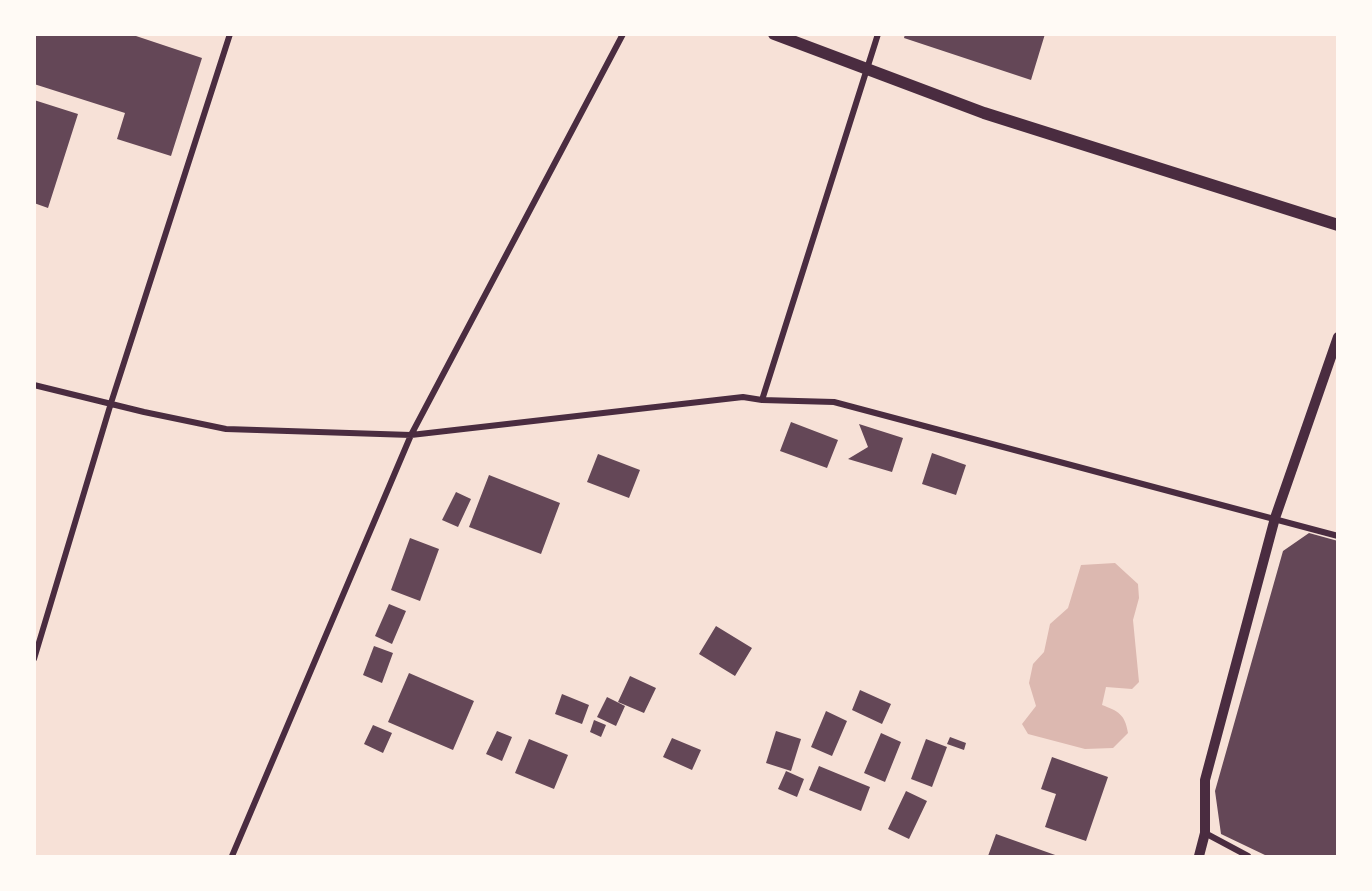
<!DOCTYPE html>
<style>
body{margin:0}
#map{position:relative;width:1372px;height:891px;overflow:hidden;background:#f7e1d7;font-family:"PT Sans Narrow",sans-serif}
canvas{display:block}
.frame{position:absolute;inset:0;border:36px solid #fffaf5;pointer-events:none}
</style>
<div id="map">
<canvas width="1372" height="891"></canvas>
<div class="frame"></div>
</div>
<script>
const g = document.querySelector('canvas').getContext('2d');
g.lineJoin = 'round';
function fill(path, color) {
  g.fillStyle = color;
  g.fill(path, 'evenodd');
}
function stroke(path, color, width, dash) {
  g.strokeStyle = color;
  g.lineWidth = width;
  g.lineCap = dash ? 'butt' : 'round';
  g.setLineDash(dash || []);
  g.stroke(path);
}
fill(new Path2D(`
 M1115,563L1138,584L1139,598L1133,620L1139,682L1132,689L1106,687L1102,705C1118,711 1125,714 1128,733L1113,748L1085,749L1028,734L1022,724L1036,706L1029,683L1033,664L1044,652L1050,624L1068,608L1081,565Z`), '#dcb8b0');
fill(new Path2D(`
 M34,34H130L202,58L171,156L117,139L125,113L34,84Z
 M905,34H1045L1031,80L904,38Z
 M34,100L78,114L48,208L34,203Z
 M791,422L838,440L827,468L780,451Z
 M859,424L903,438L892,472L848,459L868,447Z
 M932,453L966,465L956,495L922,484Z
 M598,454L640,470L629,498L587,482Z
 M489,475L560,503L541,554L469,527Z
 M456,492L471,499L458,527L442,520Z
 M1309,533L1338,541V856H1267L1221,834L1215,791L1283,551Z
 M410,538L439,549L420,601L391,590Z
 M389,604L406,611L392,644L375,636Z
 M716,626L752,648L735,676L699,654Z
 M374,646L393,653L382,683L363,675Z
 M409,673L474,701L453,750L388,722Z
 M630,676L656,688L644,713L618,702Z
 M860,690L891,704L882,724L852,710Z
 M562,694L589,705L582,724L555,714Z
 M607,697L625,706L616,726L597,717Z
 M826,711L847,721L832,756L811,747Z
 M594,720L606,725L601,737L590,732Z
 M373,725L392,733L383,753L364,744Z
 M497,731L512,737L502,761L486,754Z
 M776,731L801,739L791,771L766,763Z
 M881,733L901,742L885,782L864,773Z
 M950,737L966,743L964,750L947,744Z
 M672,738L701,750L692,770L663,757Z
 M529,739L568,755L554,789L515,773Z
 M926,739L947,747L932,787L911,779Z
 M1052,757L1108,777L1086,841L1045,827L1056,794L1041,789Z
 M819,766L870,787L861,811L809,790Z
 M786,771L804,779L797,797L778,789Z
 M906,791L927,801L909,839L888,829Z
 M996,834L1058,856H988Z`), '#644757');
stroke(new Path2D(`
 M34,385L144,412L226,429L411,435L743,397L762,400L834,402L1338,536
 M762,400L878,34
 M34,659L111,403L230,34
 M1205,833L1248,856
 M232,856L411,435L623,34`), '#4a2c40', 6);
stroke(new Path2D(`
 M1199,856L1205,833V780L1275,518L1338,337`), '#4a2c40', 10);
stroke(new Path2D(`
 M774,34L984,113L1338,225`), '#4a2c40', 12);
</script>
